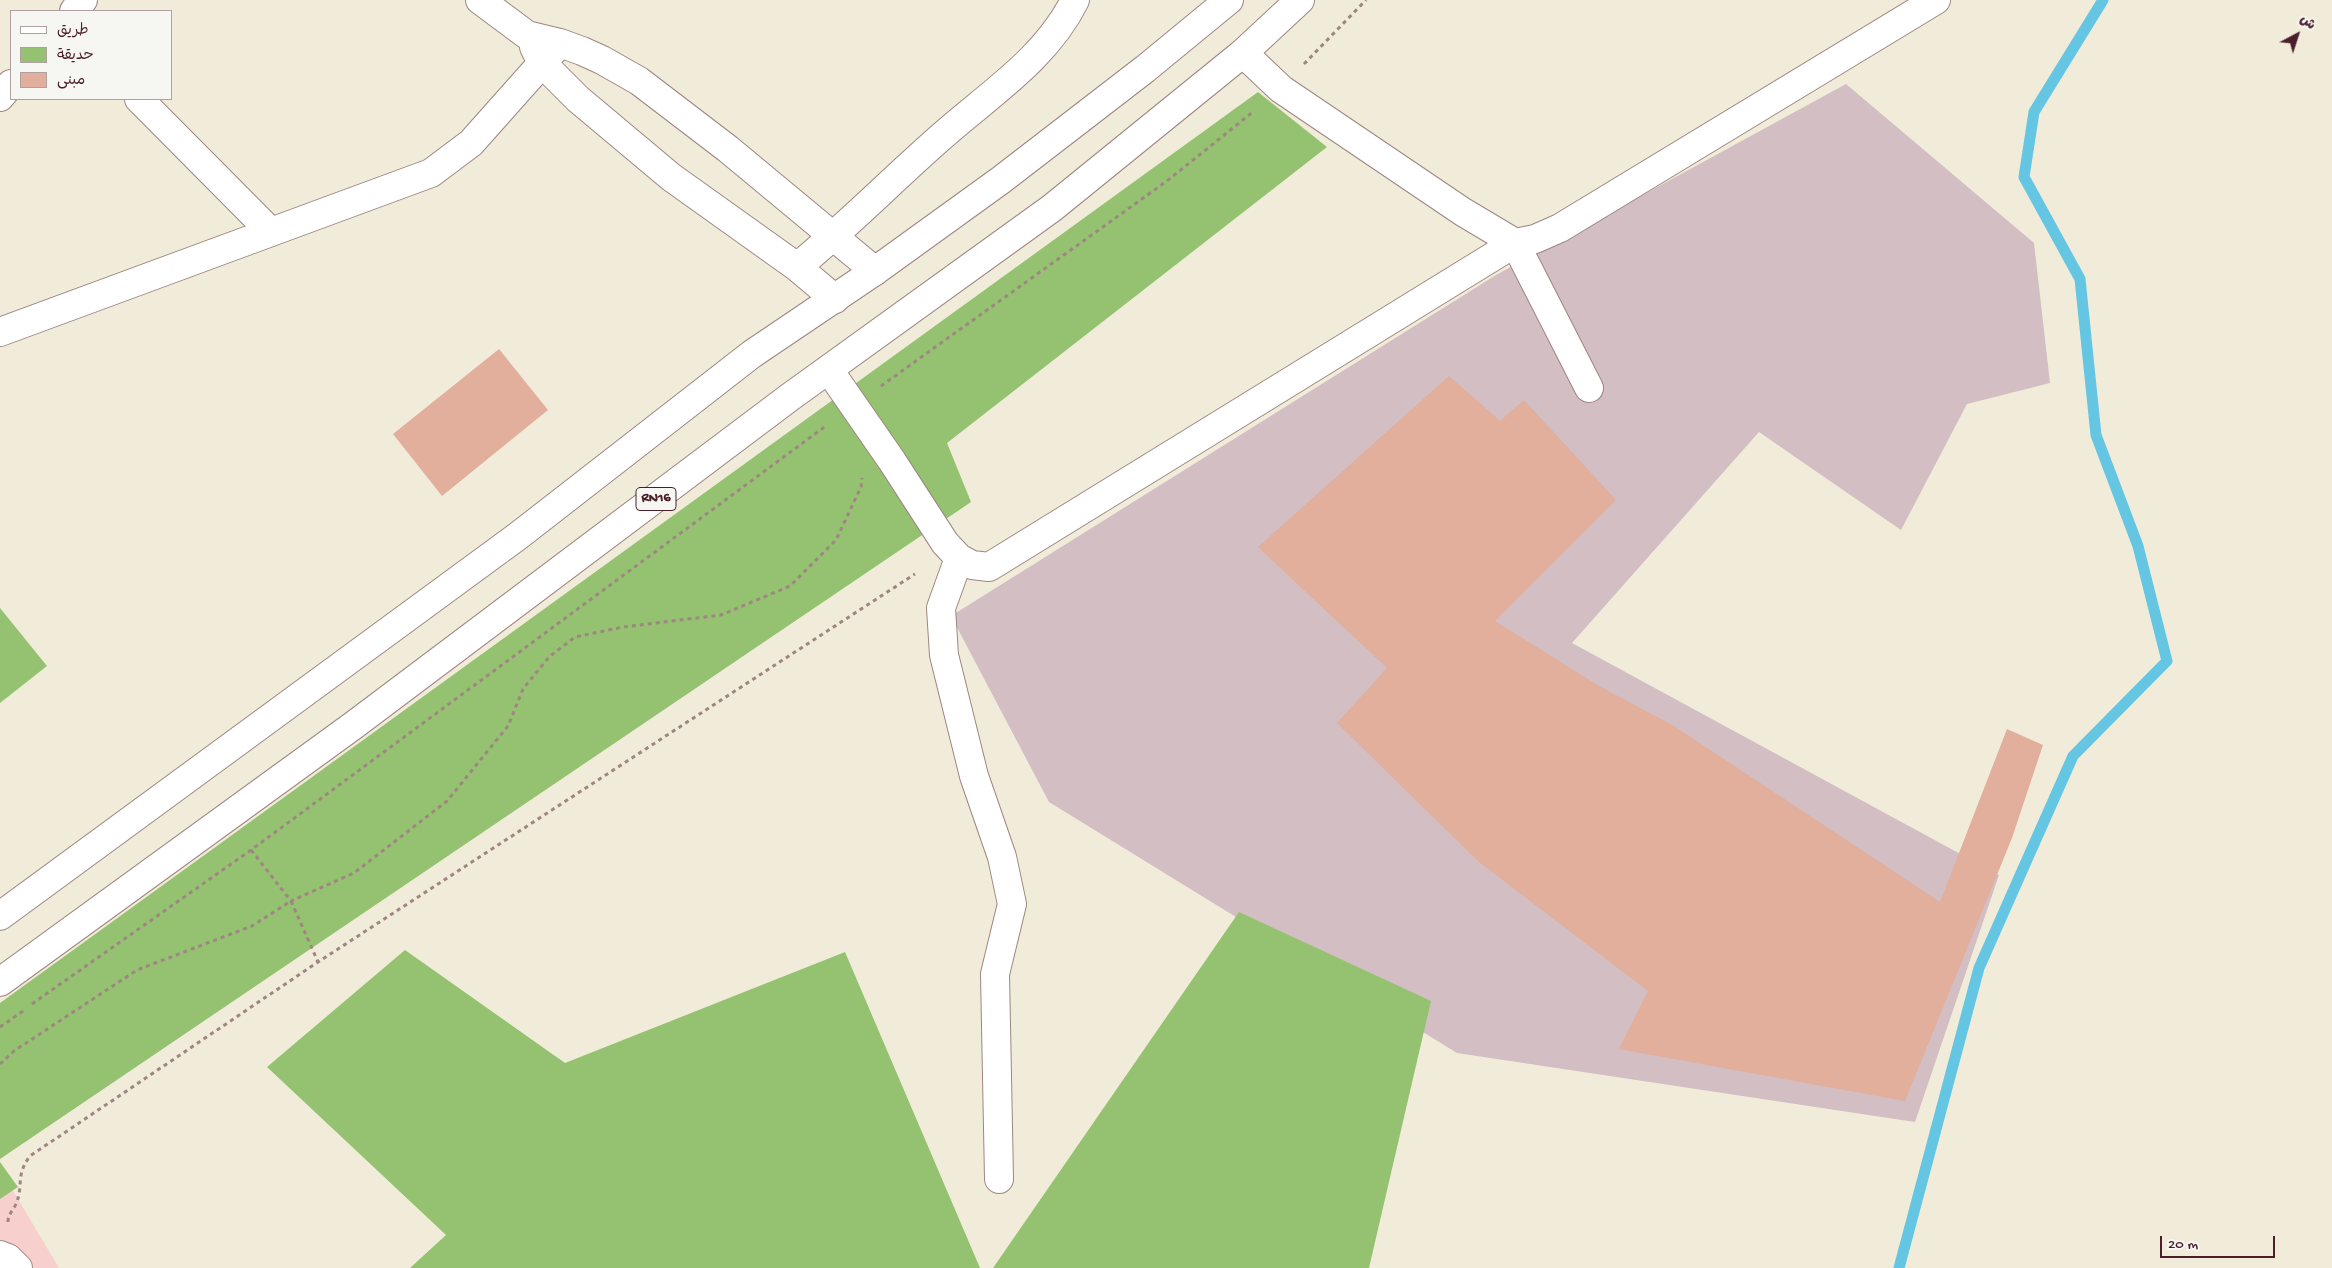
<!DOCTYPE html>
<meta charset="utf-8">
<style>
body{margin:0}
#map{position:relative;width:2332px;height:1268px;overflow:hidden;background:#f1ecd9;font-family:"Gochi Hand","Playpen Sans Arabic",sans-serif}
canvas{display:block}
.legend{position:absolute;left:10px;top:10px;width:162px;height:90px;box-sizing:border-box;background:#f6f6f2;border:1px solid #b1a0a2;margin:0;padding:6px 9px;list-style:none;font-size:15px;color:#4a1f2b}
.legend li{display:flex;align-items:center;gap:10px;height:25px}
.legend b{width:25px;border:1px solid #b1a0a2}
.north{position:absolute;left:2272px;top:10px;width:50px;height:50px;-webkit-text-stroke:4px #f6f6f2;paint-order:stroke;rotate:40deg;font-size:14px;font-weight:700;line-height:20px;text-align:center;color:#4a1f2b}
.north::after{content:'';display:block;margin:auto;width:18px;height:22px;background:#4a1f2b;clip-path:polygon(50% 0,100% 100%,50% 72%,0 100%)}
.scale{position:absolute;left:2160px;top:1236px;width:115px;height:22px;box-sizing:border-box;border:2px solid #4a1f2b;border-top:0;padding-left:6px;font-size:15px;line-height:18px;white-space:nowrap;color:#4a1f2b;-webkit-text-stroke:4px #f6f6f2;paint-order:stroke}
</style>
<div id="map">
<canvas width="2332" height="1268"></canvas>
<ul class="legend">
<li><b style="height:6px;background:#fff"></b>طريق</li>
<li><b style="height:14px;background:#95c270"></b>حديقة</li>
<li><b style="height:14px;background:#e1af9b"></b>مبنى</li>
</ul>
<div class="north">ش</div>
<div class="scale">20 m</div>
</div>
<script>
const g = document.querySelector('canvas').getContext('2d');
g.lineJoin = 'round';
function fill(path, color) {
  g.fillStyle = color;
  g.fill(path, 'evenodd');
}
function stroke(path, color, width, dash) {
  g.strokeStyle = color;
  g.lineWidth = width;
  g.lineCap = dash ? 'butt' : 'round';
  g.setLineDash(dash || []);
  g.stroke(path);
}
function drawText(font, color, halo, rows, align = 'center') {
  g.font = font + ' "Gochi Hand",sans-serif';
  g.lineWidth = 4.5;
  g.setLineDash([]);
  g.textBaseline = 'middle';
  g.strokeStyle = halo;
  g.fillStyle = color;
  for (const [text, x, y, turn = 0] of rows) {
    g.save();
    g.translate(x, y);
    g.rotate((+turn || 0) * Math.PI / 180);
    g.textAlign = isNaN(turn) ? turn : align;
    if (halo) g.strokeText(text, 0, 0);
    g.fillText(text, 0, 0);
    g.restore();
  }
}
fill(new Path2D(`
 M8,1182L59,1268H0V1187Z`), '#f7d0cd');
fill(new Path2D(`
 M1846,84L2034,243L2050,383L1967,404L1901,530L1759,432L1572,643L1999,875L1915,1122L1457,1053L1049,802L951,616L1496,275Z`), '#d2bec3');
fill(new Path2D(`
 M1258,92L1327,147L947,443L971,502L0,1159V1003Z
 M0,608L47,666L0,703Z
 M1239,912L1431,1001L1369,1268H993Z
 M405,950L565,1063L845,952L980,1268H410L446,1235L267,1067Z
 M0,1162L18,1187L0,1199Z`), '#95c270');
stroke(new Path2D(`
 M1899,1268L1979,968L2073,756L2167,661L2138,546L2096,435L2080,279L2024,177L2034,112L2103,0`), '#64c6e3', 11);
fill(new Path2D(`
 M499,349L548,410L442,496L393,434Z
 M1449,376L1500,421L1524,400L1616,500L1495,621L1599,686L1674,726L1940,902L2007,729L2043,745L2012,838L1905,1101L1619,1049L1648,991L1479,862L1337,723L1387,668L1258,547Z`), '#e1af9b');
const minor = new Path2D(`
 M480,0L527,35L560,43L582,51L602,60L639,81L728,149L875,271
 M74,11L83,0
 M534,47L542,63L578,99L671,177L797,267L835,299
 M1243,53L1281,89L1463,212L1515,243L1535,239L1560,228L1936,0
 M0,97L11,84
 M139,99L271,232
 M797,267C847,226 892,180 941,137C988,95 1046,59 1075,0
 M0,332L431,173L471,143L560,43
 M829,370L892,461L945,543L959,558L972,565L989,567L1515,243L1589,388
 M959,558L941,608L944,655L974,776L1002,857L1012,904L995,974L999,1179
 M0,1255L8,1258L18,1268`);
const highway = new Path2D(`
 M0,916L518,536L752,354L875,271L1001,180L1145,69L1229,0
 M0,982L354,725L790,397L1052,208L1243,53L1300,0`);
stroke(minor, '#9e8682', 30);
stroke(highway, '#9e8682', 30);
stroke(new Path2D(`
 M1304,64L1366,0
 M881,386L1167,181L1254,111
 M251,850L291,901L354,873L447,801L508,726L523,689L549,657L575,637L623,627L721,615L790,586L836,540L861,487L862,478
 M32,1004L251,850L827,425
 M0,1027L23,1011
 M0,1064L14,1051L137,970L252,926L291,901L318,962
 M8,1222C8,1214 13,1211 16,1204C24,1185 15,1176 30,1156L318,962L915,574`), '#9e8682', 3, [4, 4]);
stroke(minor, '#fff', 28);
stroke(highway, '#fff', 28);
for (const [x, y, w] of [
 [656,499,40]
]) {
  const box = new Path2D();
  box.roundRect(x - w / 2, y - 11.5, w, 23, 4);
  g.fillStyle = '#f6f6f2';
  g.fill(box);
  stroke(box, '#4a1f2b', 1);
}
drawText('bold 14px', '#4a1f2b', null, [
 ["RN16",656,499]
]);
</script>
